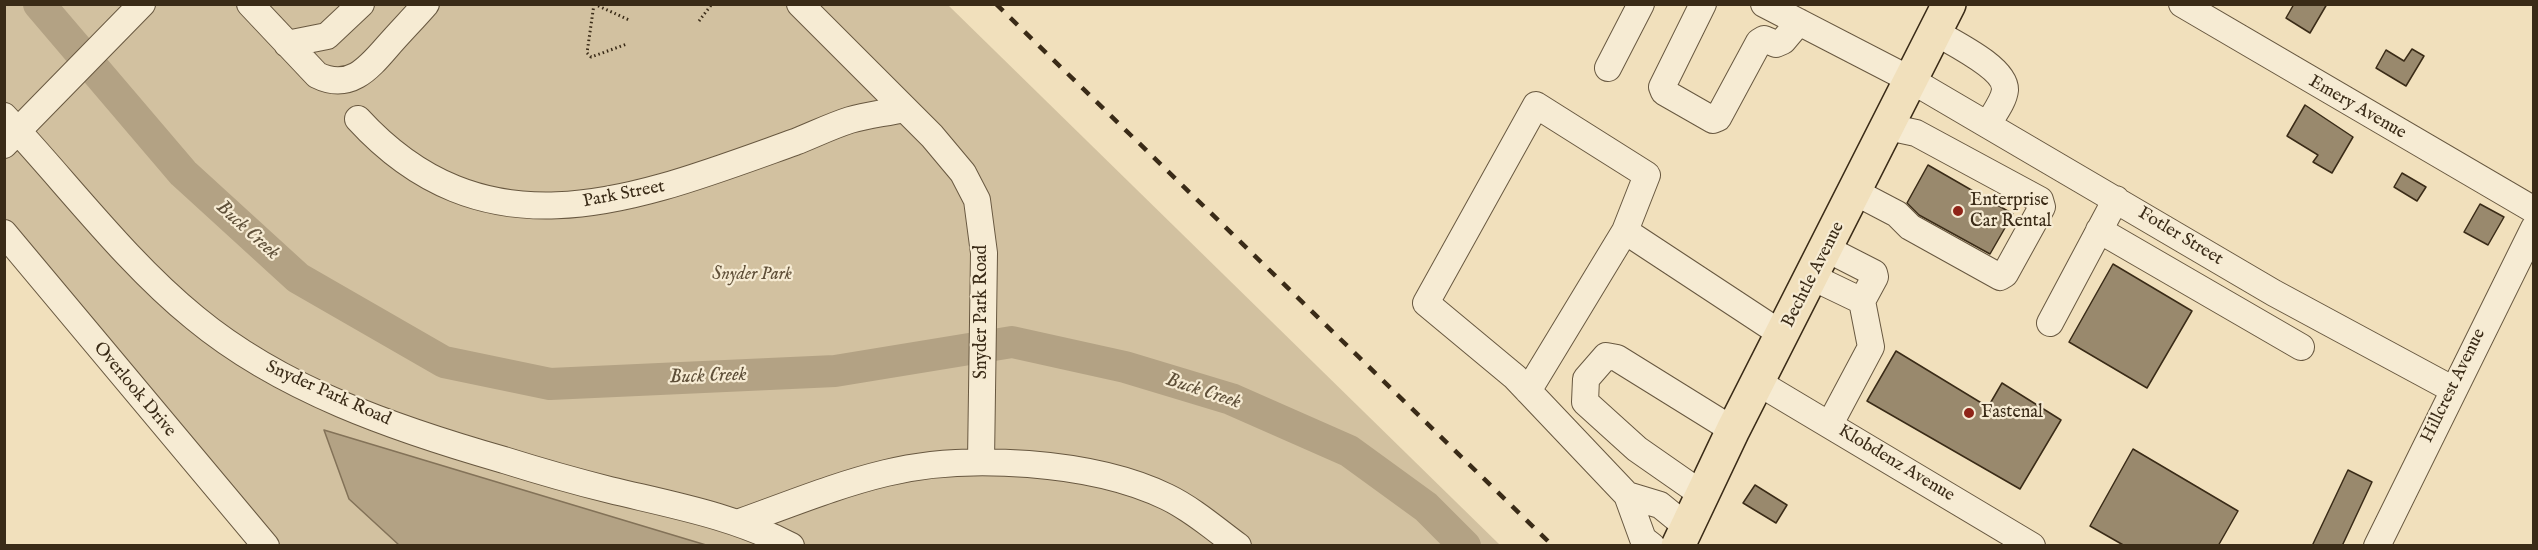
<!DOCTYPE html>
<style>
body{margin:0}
#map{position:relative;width:2538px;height:550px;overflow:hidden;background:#f1e0bc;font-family:"IM FELL English",serif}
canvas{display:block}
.frame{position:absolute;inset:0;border:6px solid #3a2b17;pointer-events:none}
</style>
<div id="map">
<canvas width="2538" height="550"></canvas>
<div class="frame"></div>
</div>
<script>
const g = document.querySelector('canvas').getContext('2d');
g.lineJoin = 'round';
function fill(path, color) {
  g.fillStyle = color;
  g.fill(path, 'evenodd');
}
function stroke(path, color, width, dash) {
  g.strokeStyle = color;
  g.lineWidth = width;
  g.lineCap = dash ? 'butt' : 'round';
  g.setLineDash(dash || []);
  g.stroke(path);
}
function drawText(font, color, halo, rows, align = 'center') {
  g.font = font + ' "IM FELL English",serif';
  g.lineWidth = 4.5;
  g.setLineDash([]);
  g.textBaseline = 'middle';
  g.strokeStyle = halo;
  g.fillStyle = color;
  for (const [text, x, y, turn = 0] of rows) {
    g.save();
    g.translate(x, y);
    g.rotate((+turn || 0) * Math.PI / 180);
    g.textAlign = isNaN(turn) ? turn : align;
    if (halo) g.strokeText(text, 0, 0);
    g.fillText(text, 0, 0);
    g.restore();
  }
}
fill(new Path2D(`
 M4,5H948L1500,545H269L5,235Z`), '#d2c1a0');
const water = new Path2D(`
 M324,430L706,545H399L349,499Z`);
fill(water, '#b3a284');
stroke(water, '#837258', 1.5);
stroke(new Path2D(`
 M39,4L183,173L298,278L444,362L550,384L835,371L1012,342L1125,367L1231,399L1349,451L1426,507L1465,546`), '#b3a284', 32);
const building = new Path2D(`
 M2294,4H2327L2310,33L2286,18Z
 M2412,49L2424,56L2406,86L2376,68L2386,50L2404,61Z
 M2305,105L2353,137L2332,173L2313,162L2318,155L2287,136Z
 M1928,165L2013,214L1990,254L1919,215L1907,203Z
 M2402,173L2426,187L2417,201L2394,187Z
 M2480,204L2504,217L2488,245L2464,232Z
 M2113,264L2192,311L2147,388L2069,342Z
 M1896,351L1988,407L2002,383L2061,420L2020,489L1867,401Z
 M2133,449L2238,511L2218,546H2125L2090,526Z
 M2348,470L2372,482L2342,546H2312Z
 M1755,485L1787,505L1776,523L1743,503Z`);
fill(building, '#99896d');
stroke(building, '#3a2b17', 1.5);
const minor = new Path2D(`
 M250,4L317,75C349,91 368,69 387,47C400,32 413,19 426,4
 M800,4L932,136L963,173L977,200L984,253L981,461
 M1703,4L1662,87L1664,92L1713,120L1718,118L1759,42L1764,39L1776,44L1783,41L1799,22
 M1764,4L1911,80L2274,293L2452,389
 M2182,4L2534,210
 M1935,32C1953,43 2006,68 2005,90C2004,101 1993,115 1988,124
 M287,44L327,36L361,4
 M1608,68L1641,4
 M4,116C67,183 125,261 195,318C282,390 396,429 504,460C539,471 574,481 610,490C672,505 734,516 791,546
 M358,119C489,262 641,197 795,142C813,135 831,126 850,120C867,115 886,113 903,109
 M4,145L142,4
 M1855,192L1897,214L1910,227L2000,277L2005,274L2042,207L2040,200L1916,133L1888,127
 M2099,230L2301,347
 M4,233L266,546
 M1812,277L1862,301L1875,277L1874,273L1827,249
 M2050,323L2116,199
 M1759,383L2032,546
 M1528,391L1625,231
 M1830,424L1871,347L1862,301
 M1627,495L1515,377L1426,303L1536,105L1647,175L1625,231L1783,335
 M1703,495L1637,449L1585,402L1586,379L1606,356L1617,358L1733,430
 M740,522C788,505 836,485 886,473C965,453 1093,461 1167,497C1192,509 1215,529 1238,546
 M1652,546L1643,539L1627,495L1660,505L1687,527
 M2377,546L2534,228`);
const major = new Path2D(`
 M1678,546L1733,430L1949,4`);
stroke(minor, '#685840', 28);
stroke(major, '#3a2b17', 36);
stroke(new Path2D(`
 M560,4H561
 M594,4L587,53L591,57L627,44
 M594,4L629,20
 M699,21L712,4`), '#3a2b17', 3, [1.5, 3]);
stroke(minor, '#f6ebd3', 26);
stroke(major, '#f1e0bc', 33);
stroke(new Path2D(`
 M996,4L1553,546`), '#3a2b17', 4.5, [10, 10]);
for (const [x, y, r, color] of [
 [1958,211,6,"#8f2418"],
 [1969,413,6,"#8f2418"]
]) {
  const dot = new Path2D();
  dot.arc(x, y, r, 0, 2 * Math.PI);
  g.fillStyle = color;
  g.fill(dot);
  stroke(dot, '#f6ebd3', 2);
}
drawText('18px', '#3a2b17', '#f6ebd3', [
 ["Emery Avenue",2357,108,30],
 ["Park Street",624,195,-11],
 ["Fotler Street",2180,237,31],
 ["Bechtle Avenue",1814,275,-63],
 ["Snyder Park Road",982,312,-90],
 ["Hillcrest Avenue",2454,386,-64],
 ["Overlook Drive",134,390,50],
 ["Snyder Park Road",328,394,24],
 ["Klobdenz Avenue",1896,464,31]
]);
drawText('18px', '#3a2b17', '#f6ebd3', [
 ["Enterprise",1970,201],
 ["Car Rental",1970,222],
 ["Fastenal",1981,413]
], 'left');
drawText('italic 18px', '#605039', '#f6ebd3', [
 ["Snyder Park",752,275]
]);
drawText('italic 20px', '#5e4f38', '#f6ebd3', [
 ["Buck Creek",247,231,42],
 ["Buck Creek",708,377,-2],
 ["Buck Creek",1203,392,18]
]);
</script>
